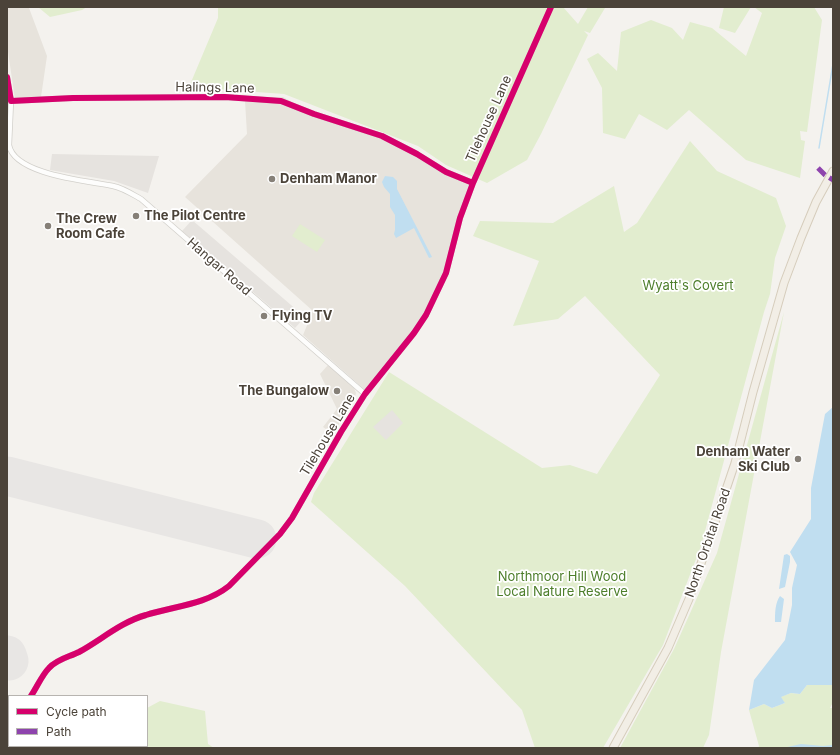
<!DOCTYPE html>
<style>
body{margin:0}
#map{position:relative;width:840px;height:755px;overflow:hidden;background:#f4f2ee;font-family:Inter,sans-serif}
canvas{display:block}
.frame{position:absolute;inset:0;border:8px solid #4b4339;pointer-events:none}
.legend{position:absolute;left:8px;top:695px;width:140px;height:52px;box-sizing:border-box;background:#fff;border:1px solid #b7b4b0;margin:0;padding:5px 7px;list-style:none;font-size:12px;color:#4b4339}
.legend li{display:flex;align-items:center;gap:8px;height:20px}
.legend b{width:20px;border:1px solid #b7b4b0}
</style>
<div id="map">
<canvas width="840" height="755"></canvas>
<div class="frame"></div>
<ul class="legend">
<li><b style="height:5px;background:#d6006c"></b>Cycle path</li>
<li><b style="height:5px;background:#8e44ad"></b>Path</li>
</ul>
</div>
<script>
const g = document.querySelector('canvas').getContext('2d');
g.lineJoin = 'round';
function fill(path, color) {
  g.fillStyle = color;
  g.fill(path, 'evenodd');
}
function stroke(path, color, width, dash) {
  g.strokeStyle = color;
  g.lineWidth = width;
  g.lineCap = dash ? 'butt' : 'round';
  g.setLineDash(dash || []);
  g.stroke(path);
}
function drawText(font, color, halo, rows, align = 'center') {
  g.font = font + ' Inter,sans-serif';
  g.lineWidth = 3.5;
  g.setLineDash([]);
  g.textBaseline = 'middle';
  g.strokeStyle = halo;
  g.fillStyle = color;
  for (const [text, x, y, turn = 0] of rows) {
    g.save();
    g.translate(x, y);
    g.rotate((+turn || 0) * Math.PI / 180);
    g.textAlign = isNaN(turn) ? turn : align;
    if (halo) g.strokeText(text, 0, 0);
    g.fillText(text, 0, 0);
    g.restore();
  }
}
fill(new Path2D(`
 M7,7H27L29,8L47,56L41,97L15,99L7,45Z
 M283,97L319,117L379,135L408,147L470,183L456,223L443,282L429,309L391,362L365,390L303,335L313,311L185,197L247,134L245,101Z
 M328,365L350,383L354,388L356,393L355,397L333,434L323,427L337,409L320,374Z`), '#e7e3dc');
fill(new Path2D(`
 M38,7H87L82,10L50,17Z
 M218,7H563L578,24L588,7L605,8L590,33L584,31L588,35L541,134L527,160L487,183L446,165L418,146L284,94L189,87L218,18Z
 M724,7H751L735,33L719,28Z
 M754,7H814L822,20L807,132L800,131L801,140L805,141L800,178L746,160L689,110L667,130L639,114L625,139L603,133L602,88L587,59L598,53L617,71L621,32L651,20L672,28L683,40L690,22L712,28L746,56L762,13Z
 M690,141L717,171L776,198L786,226L775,258L770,294L764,312L701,546L663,645L603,748H535L522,710L405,586L311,502L314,493L389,372L542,468L570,465L597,474L660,375L585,296L558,319L513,326L539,261L473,236L480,221L553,223L614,186L624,232L637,223Z
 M300,224L325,240L317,252L292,236Z
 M784,312L721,652L709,735L703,748H620L674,649L717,553Z
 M830,684L833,685V702L830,708H833V748H758L759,746L749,710L764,704L772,708L785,703L780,697L791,693L800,694L807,685Z
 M160,701L205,711L208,744L214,748H118L117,746H147V708Z`), '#e2edcf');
fill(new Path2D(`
 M52,154L159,156L148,193L114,181L50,170Z
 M192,220L305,317L295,328L182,231Z
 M392,410L403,423L386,440L373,427Z`), '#e6e3df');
fill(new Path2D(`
 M385,176L393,177L397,181V189L432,257L429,258L414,228L396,238L394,234L395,230V215L390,207V194L384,187L382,182Z
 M833,407V685H807L800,694L791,693L781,697L785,703L772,708L764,704L749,710L754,680L785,640L792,605V588L797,565L790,552L811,519V488L825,414Z
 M787,554L790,556V562L785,587L779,589L784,555Z
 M780,596L784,599L781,622H775C775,613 775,603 780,596Z
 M801,744L823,746L833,745V748H783Z`), '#c0def0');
stroke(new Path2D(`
 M819,148L833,64`), '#c0def0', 1.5);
stroke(new Path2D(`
 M7,476L257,539
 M7,655L9,661`), '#e8e6e4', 39);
const minor = new Path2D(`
 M7,77L11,101L9,145C14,175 89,181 113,186C123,188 132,194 141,199L365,394
 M11,101L73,98L225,97L281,101L314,114L382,136L417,154L446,172L473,183
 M31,696C37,687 42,675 49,668C57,659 69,657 79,652C101,640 121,622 146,615C174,606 205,605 229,586L280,534L292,518L341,432L365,394L414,333L426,315L446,273L460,218L473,183L551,7
 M7,720L9,731
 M10,746V748`);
const primary = new Path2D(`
 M613,748L668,648L689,599L735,463L753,392L784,283L801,238L816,202L833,171`);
stroke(minor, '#d2d0cb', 6);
stroke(primary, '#d6cdbc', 9);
stroke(minor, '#fdfdfc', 4.5);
stroke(primary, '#f2eee6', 7);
stroke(new Path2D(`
 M818,168L825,175L833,180`), '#8e44ad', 5, [10, 5]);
stroke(new Path2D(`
 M7,77L11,101L73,98L225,97L281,101L314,114L382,136L417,154L446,172L473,183
 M31,696C37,687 42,675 49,668C57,659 69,657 79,652C101,640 121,622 146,615C174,606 205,605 229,586L280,534L292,518L341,432L365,394L414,333L426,315L446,273L460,218L473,183L551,7`), '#d6006c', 6);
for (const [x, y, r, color] of [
 [272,179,4,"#868078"],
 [136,216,4,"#868078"],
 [48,226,4,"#868078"],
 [264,316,4,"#868078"],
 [337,391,4,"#868078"],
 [798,459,4,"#868078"]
]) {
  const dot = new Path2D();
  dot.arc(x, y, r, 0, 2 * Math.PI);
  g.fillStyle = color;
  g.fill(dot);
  stroke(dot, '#fff', 1.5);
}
drawText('13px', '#4b4339', '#fff', [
 ["Halings Lane",215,88,1],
 ["Tilehouse Lane",489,119,-66],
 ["Hangar Road",219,267,41],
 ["Tilehouse Lane",328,435,-59],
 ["North Orbital Road",708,543,-71]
]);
drawText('bold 13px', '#4b4339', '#fff', [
 ["Denham Manor",280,179],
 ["The Pilot Centre",144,216],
 ["The Crew",56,219],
 ["Room Cafe",56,234],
 ["Flying TV",272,316],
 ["The Bungalow",329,391,"right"],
 ["Denham Water",790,452,"right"],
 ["Ski Club",790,467,"right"]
], 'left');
drawText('13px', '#4d7e2b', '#fff', [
 ["Wyatt's Covert",688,286],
 ["Northmoor Hill Wood",562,577],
 ["Local Nature Reserve",562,592]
]);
</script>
